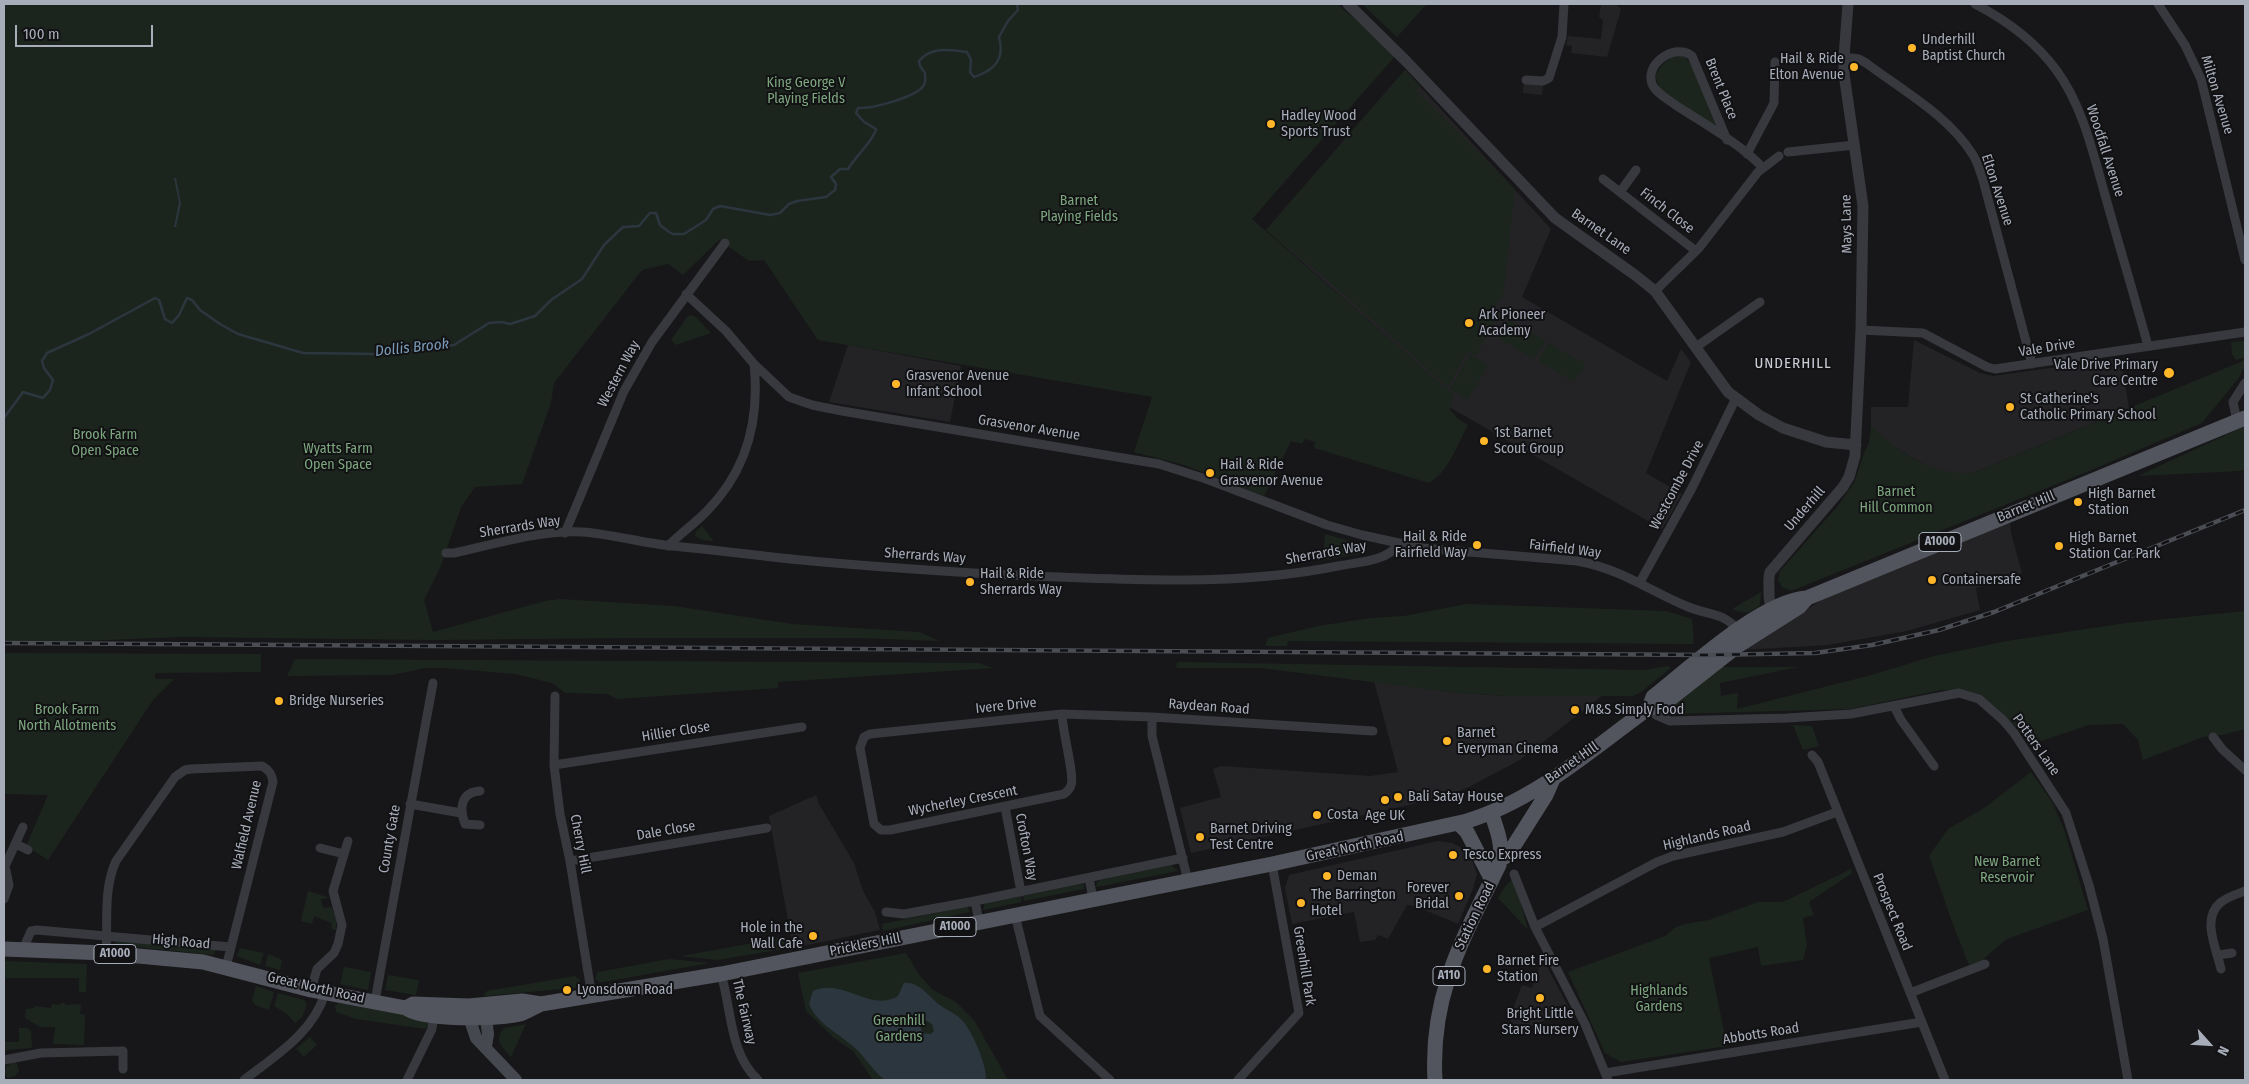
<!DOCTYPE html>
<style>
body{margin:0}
#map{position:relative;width:2249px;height:1084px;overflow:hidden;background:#171719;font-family:"Fira Sans Condensed",sans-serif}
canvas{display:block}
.frame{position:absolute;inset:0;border:5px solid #a8adba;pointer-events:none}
.north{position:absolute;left:2184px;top:1019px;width:50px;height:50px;-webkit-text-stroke:4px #121214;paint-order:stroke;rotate:116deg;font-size:14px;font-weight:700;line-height:20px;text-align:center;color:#a8adba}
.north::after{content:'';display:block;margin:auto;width:18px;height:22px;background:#a8adba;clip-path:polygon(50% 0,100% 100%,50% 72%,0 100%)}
.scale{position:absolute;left:15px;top:25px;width:138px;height:22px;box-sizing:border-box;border:2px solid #a8adba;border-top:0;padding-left:6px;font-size:15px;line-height:18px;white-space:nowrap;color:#a8adba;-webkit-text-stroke:4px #121214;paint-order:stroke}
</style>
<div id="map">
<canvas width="2249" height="1084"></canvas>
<div class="frame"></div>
<div class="north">N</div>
<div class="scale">100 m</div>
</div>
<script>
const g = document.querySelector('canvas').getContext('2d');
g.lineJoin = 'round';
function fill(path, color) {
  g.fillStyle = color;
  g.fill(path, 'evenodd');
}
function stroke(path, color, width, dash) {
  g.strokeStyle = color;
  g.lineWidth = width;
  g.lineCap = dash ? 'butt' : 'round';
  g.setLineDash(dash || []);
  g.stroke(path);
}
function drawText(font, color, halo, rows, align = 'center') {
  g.font = font + ' "Fira Sans Condensed",sans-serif';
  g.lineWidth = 4;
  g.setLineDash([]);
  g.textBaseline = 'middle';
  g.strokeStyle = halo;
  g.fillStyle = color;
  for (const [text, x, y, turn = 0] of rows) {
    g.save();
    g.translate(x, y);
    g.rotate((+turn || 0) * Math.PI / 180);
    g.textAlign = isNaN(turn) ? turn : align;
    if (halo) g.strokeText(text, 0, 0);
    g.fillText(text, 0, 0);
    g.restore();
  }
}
fill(new Path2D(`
 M1601,4H1616L1621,9L1607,57L1571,53L1572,46L1566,45L1568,36L1601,39L1603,20L1599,17Z
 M1405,70L1551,229L1522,297L1667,381L1681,349L1691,362L1646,473L1682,494L1662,529L1449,407L1453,395L1266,230Z
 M1524,77L1544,79L1542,95L1523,93Z
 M1914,340L1980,373L1993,376L2121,358L2129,408L1973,473L1960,474L1931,469L1890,444L1871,426V407H1908Z
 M848,345L961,366L950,422L829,402Z
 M2010,521L2011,533L2022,573L1976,588L1980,610L1907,631L1828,645L1743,650L1823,599Z
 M1374,681L1459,693L1509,696H1602L1520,760L1469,787L1445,797L1191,853L1180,808L1221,797L1213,769L1221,766L1370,776L1398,772Z
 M816,795L819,804L854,863L863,891L875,912L880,930L793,948L769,816Z
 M1438,841L1452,843L1462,848L1472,860L1477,874L1473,889L1458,924L1415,906L1407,905L1388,939L1378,935L1375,940L1360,942L1354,912L1292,924L1285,888L1289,875Z
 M1545,963L1569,1008L1529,1028L1510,1026L1512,1011L1522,985L1532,988L1540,966Z`), '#232326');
fill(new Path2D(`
 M4,4H1337L1397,54L1252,219L1454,395L1450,410L1458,419L1468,425C1457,445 1449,471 1429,483L1314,448L1315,442L1305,439L1302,444L1291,441L1264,496L1184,465L1134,452L1152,397L818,340L764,260L749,261L719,240L683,275L668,264L642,270L554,383L551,403L522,484L475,487L461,507L441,566L424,600L433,632L545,601L560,599L674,606L792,624L919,632L940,641L858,638H626L435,640L182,637L4,644Z
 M1362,4H1427L1397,37Z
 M1678,55L1685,57L1694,68L1715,123L1714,125L1710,124L1660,89L1655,76C1660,66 1667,59 1678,55Z
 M1405,70L1420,86L1416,91L1515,189L1504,291L1494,308L1500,312L1476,356L1467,352L1448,387L1325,278L1266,230Z
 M691,315L696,317L711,333L676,345L671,340L687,317Z
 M1509,320L1546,341L1534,359L1498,338Z
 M2244,341L2245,357L2236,360L2232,354L2231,342Z
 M1548,343L1586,364L1574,382L1538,361Z
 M1470,355L1488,365L1479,382L1460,372Z
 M2245,360V366L2238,379L2202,423L2089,471L1791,591L1782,587L1778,580L1780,571L1837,507L1854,483L1864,453L1869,443L1871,426C1900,453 1932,476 1973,473Z
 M1460,373L1478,383L1468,400L1450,389Z
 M2245,426V469L2239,471L2138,476Z
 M702,526L713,540V541L702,540L695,536L696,531Z
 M1325,534L1365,545L1367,550L1365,553L1323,560Z
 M1761,592L1760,605C1750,614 1744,614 1732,609Z
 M1467,604L1666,611L1692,619L1694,644L1288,641L1287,646H1265L1268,638L1318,626L1371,618L1404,616Z
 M2245,611V729L2222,735L2203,737L2143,760L2138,740L2123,724L2089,725L2032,744C2004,715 1986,688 1941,690L1850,709L1673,714L1675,703L1721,667H1798L1720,683L1721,696L1738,693L1737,709L1868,676L1934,656L2007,641L2126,623Z
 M4,653L261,654V672L155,673V679H174L153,700L48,860L26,846L48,795L4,794Z
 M295,659L978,663L994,668L778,682V688L617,699L607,694L565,693L552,683L515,674L444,668H425L392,675L287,676Z
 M1177,662L1645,670L1668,666L1671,668L1641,692L1633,696H1509L1459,693L1261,668H1176Z
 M1793,725L1812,726L1819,746L1803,750Z
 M2031,772L2052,802L2064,829L2088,910L2007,939L1981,961L1969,965L1952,922L1929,856L1948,829L1984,808Z
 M1171,865L1178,871L1097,887L1096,884L1100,880Z
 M1851,869L1852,873L1809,902L1814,915L1803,918L1807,945L1803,960L1761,966L1758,947L1709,958L1727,1046L1621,1062L1605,1053L1568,972L1665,936L1676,927L1685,924L1709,920L1758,902H1783Z
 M1512,880L1515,883L1528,930L1498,898L1506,885Z
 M1079,884L1084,885V889L1024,901L1023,896Z
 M308,891L330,898L321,899L323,908L332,907L336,920V930L331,929L332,923L314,916L312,924L301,921Z
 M1020,896L1022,902L983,910L985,903Z
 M965,907L968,908L970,912L883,931L882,924Z
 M781,938L786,943L783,949L718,960L681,956Z
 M113,939L216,948L214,955L117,945Z
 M240,948L264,953L260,965L237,956Z
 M906,953L920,976L933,990L956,1002L974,1020L1008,1080H873L853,1051L833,1037L806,1011L798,973Z
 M268,954L282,960L280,970L265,966Z
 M669,959L710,963L603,982H599L595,978L598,972Z
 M4,961L87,964L86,992H79V978H6L4,983Z
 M344,967L371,972L368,990L340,984Z
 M388,975L419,980L416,995L385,990Z
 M575,976L580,980L579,984L574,988L483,996L487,991Z
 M256,986L274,992L269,1010L255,1005L252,1000Z
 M278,993L304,1000L307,1004L302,1017L295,1023L287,1014L274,1006Z
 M61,1003H65V1005L81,1004L80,1014L85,1015L84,1045L53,1044L55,1027H40L25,1018L26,1009L34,1008V1006L51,1008L52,1004L60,1005Z
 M339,1003L430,1019L429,1025L426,1029L356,1019L336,1012L335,1005Z
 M526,1024L511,1057C502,1047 493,1040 504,1028Z
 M19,1028H27L31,1031L32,1048L4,1050V1042H19Z
 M310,1037L317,1045L304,1057L296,1049Z
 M16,1061L19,1071L15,1076L7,1078L5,1070L7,1066Z`), '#1c251d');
fill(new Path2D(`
 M174,178H176L181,204L176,227H174L179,202Z
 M904,983C917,981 927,994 936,1002C944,1009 954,1012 962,1020C972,1031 987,1065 986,1080H885C872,1070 866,1058 855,1048C840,1034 817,1024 809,1004L813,991C842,977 871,1013 898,996ZM925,1020L932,1024L934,1031L931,1034L923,1033L919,1023Z`), '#2b363f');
stroke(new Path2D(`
 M4,418L23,392L43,398L50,390L53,380L44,368L42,361L47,353L89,334L155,298L159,300L165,319L172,323L179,315L187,298L192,300L200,310L220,324L238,334L303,353L377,354L454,345L489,323L502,322L510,324L535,316L551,300L582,279L604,245L623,227L639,226L650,213H656L660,225L669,232L673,234H684L706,220L713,209L720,206L770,215L780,213L789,204L797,201L826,197L835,190L836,184L831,177L840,169H848C855,157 874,140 876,129L864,122L856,113L858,108C872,109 917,97 924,85C926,81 925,77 925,73L920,66L919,61C932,46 950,50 967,52L971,60L970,72L974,77C995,70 1005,59 999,37L1008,21L1018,10L1017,4`), '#2b363f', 2.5);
stroke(new Path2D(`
 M1975,4C2006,20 2036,42 2057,71C2083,107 2093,153 2105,195C2119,245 2134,295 2148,346
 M2158,4L2185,45L2201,79L2245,260
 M1844,57L1859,59L1866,63C1902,90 1949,116 1973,155C1978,163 1980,172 1983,180L2032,364
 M1526,80L1543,81L1549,78L1562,37L1564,4
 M1727,140L1692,56C1675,42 1642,65 1653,86C1658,95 1670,100 1677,106C1703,123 1742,145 1762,167
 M1788,152L1855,145
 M1747,154L1774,103L1775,62
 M1603,179L1696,251
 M1620,192L1636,170
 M1655,291L1699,248L1758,172L1779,156
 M686,294L726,331L754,364L789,397L812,405L842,411L1159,464L1206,479L1327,525L1362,535L1422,548L1577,561C1621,569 1646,589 1686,606C1711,617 1718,609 1740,631
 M1861,330L1923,333L1987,367L1995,369L2245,332
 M1696,347L1760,302
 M2237,421L2233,402L2245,383
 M565,533L624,391L652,342L725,243
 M668,546C680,534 694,524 706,512C747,471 760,421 754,364
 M446,553H454C495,544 540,530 582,532C612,534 642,543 672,546C718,550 764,557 811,561C902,569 993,575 1084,578C1170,581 1253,583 1338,566C1358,562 1386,562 1399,544
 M1640,582L1692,488L1736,398
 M555,696L554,765L560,814L570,861L592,997
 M1894,706L1901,720L1934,766
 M1649,708L1656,715L1670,721L1787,718L1851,714L1959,693L1979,699L2003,720L2014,733L2066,813L2089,885L2103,939L2128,1080
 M1062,714C1062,730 1075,776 1071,785C1070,789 1067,792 1064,794L890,830H881L874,824L860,748L864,737L870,734L1062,714L1152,717
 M2213,737L2222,749L2245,770
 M1812,755L1818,762L1945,1080
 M554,765L802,727
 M480,791C461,792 459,808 465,824L480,825
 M410,804L461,813
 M1005,807L1021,892
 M16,844L28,850
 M320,848L344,854
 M570,861L767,828
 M1514,874L1535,927L1585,1024L1608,1080
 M1089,878L1093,899
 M1188,881L1152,736V717L1373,731
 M4,899L9,885L5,866L23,827
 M975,901L979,922
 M886,912L904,914L975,901L1183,858
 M1015,915L1040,1016L1110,1080
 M1535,927L1657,862L1673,856L1783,832L1837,812
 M23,949L31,931L37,930L231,947
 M106,953C108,923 103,889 116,861L175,777L185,770L191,769L262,766C269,770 272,774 273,782L226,967
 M2218,955L2232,953
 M2221,969C2217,950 2201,919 2220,903C2227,897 2237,894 2245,891
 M721,974C732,1010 729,1053 758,1080
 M311,990L317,969L334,953L338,944L342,925L333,891L348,841
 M1910,993L1985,964
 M375,1001L433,683
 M4,1060L41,1053L123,1051V1069
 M1605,1073L1922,1022
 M244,1080C275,1056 314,1032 325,993
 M407,1080L432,1029L434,1014
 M1238,1080L1299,1013L1272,864`), '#37393f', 9);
stroke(new Path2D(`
 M1348,4L1406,61L1555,218L1635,275L1655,291L1728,392L1759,415L1783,428L1826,442L1856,445
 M1780,612C1768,606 1769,601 1769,588C1769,582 1768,578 1770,572L1843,487L1849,477L1855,456L1861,330L1863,206L1844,74V57L1848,4`), '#37393f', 11);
stroke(new Path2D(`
 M469,1010L470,1020L476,1038L516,1080
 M485,1010L488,1034L486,1046`), '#45484f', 12);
stroke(new Path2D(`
 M1649,708L1653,697C1691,667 1761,601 1807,598L2245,418
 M1458,823L1467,832L1492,880
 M1501,859L1508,855L1546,795L1553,779
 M4,949L106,953L203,962L311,990L406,1008C422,1021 498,1019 520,1014C527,1012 534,1007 541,1004
 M406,1008L413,1004L469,1006L522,1001L541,1004L721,974L1272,864L1467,821C1536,800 1592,749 1649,708L1661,706L1736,647L1799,607L1807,598
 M1435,1080C1430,994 1463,939 1499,865C1504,846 1497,830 1491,812`), '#53555e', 15);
const rail = new Path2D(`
 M4,643L1708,655L1815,653L1872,645L1939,630L1994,612L2245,510`);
stroke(rail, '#4a4d54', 4.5);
stroke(rail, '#121214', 2.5, [8]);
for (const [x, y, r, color] of [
 [1912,48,5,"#ffb729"],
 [1854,67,5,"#ffb729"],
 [1271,124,5,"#ffb729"],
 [1469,323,5,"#ffb729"],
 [2169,373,6,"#ffb729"],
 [896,384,5,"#ffb729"],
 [2010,407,5,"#ffb729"],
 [1484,441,5,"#ffb729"],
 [1210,473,5,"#ffb729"],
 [2078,502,5,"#ffb729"],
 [1477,545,5,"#ffb729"],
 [2059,546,5,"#ffb729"],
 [1932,580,5,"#ffb729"],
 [970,582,5,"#ffb729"],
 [279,701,5,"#ffb729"],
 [1575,710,5,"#ffb729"],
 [1447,741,5,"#ffb729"],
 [1398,797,5,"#ffb729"],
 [1385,800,5,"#ffb729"],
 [1317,815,5,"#ffb729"],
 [1200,837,5,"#ffb729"],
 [1453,855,5,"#ffb729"],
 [1327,876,5,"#ffb729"],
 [1459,896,5,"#ffb729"],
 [1301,903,5,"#ffb729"],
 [813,936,5,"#ffb729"],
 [1487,969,5,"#ffb729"],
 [567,990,5,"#ffb729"],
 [1540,998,5,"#ffb729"]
]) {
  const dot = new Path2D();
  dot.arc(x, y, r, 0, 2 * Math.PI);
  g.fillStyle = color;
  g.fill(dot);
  stroke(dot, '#121214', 2);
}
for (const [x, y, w] of [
 [1940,542,42],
 [955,927,42],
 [115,954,42],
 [1449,976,32]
]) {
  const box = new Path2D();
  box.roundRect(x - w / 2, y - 9.5, w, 19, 4);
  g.fillStyle = '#121214';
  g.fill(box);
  stroke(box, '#a8adba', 1);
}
drawText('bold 12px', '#a8adba', null, [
 ["A1000",1940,542],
 ["A1000",955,927],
 ["A1000",115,954],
 ["A110",1449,976]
]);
drawText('14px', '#a8adba', '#121214', [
 ["Underhill",1922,40],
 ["Baptist Church",1922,56],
 ["Hail & Ride",1844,59,"right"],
 ["Elton Avenue",1844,75,"right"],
 ["Hadley Wood",1281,116],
 ["Sports Trust",1281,132],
 ["Ark Pioneer",1479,315],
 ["Academy",1479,331],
 ["Vale Drive Primary",2158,365,"right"],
 ["Care Centre",2158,381,"right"],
 ["Grasvenor Avenue",906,376],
 ["Infant School",906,392],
 ["St Catherine's",2020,399],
 ["Catholic Primary School",2020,415],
 ["1st Barnet",1494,433],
 ["Scout Group",1494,449],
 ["Hail & Ride",1220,465],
 ["Grasvenor Avenue",1220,481],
 ["High Barnet",2088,494],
 ["Station",2088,510],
 ["Hail & Ride",1467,537,"right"],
 ["Fairfield Way",1467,553,"right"],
 ["High Barnet",2069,538],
 ["Station Car Park",2069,554],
 ["Hail & Ride",980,574],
 ["Sherrards Way",980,590],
 ["Containersafe",1942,580],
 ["Bridge Nurseries",289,701],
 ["M&S Simply Food",1585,710],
 ["Barnet",1457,733],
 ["Everyman Cinema",1457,749],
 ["Bali Satay House",1408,797],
 ["Costa",1327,815],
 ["Age UK",1385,816,"center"],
 ["Barnet Driving",1210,829],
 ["Test Centre",1210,845],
 ["Tesco Express",1463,855],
 ["Deman",1337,876],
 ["Forever",1449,888,"right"],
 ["Bridal",1449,904,"right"],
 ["The Barrington",1311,895],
 ["Hotel",1311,911],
 ["Hole in the",803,928,"right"],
 ["Wall Cafe",803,944,"right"],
 ["Barnet Fire",1497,961],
 ["Station",1497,977],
 ["Lyonsdown Road",577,990],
 ["Bright Little",1540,1014,"center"],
 ["Stars Nursery",1540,1030,"center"]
], 'left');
drawText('14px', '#7da77f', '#121214', [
 ["King George V",806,83],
 ["Playing Fields",806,99],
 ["Barnet",1079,201],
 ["Playing Fields",1079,217],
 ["Brook Farm",105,435],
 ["Open Space",105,451],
 ["Wyatts Farm",338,449],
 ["Open Space",338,465],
 ["Barnet",1896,492],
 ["Hill Common",1896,508],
 ["Brook Farm",67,710],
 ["North Allotments",67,726],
 ["New Barnet",2007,862],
 ["Reservoir",2007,878],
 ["Highlands",1659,991],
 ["Gardens",1659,1007],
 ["Greenhill",899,1021],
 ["Gardens",899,1037]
]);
drawText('14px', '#a8adba', '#121214', [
 ["Brent Place",1721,89,68],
 ["Milton Avenue",2217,95,73],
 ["Woodfall Avenue",2105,151,72],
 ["Elton Avenue",1997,190,72],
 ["Finch Close",1667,211,38],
 ["Mays Lane",1847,224,-91],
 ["Barnet Lane",1601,232,35],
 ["Vale Drive",2047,348,-9],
 ["Western Way",619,374,-62],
 ["Grasvenor Avenue",1029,428,9],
 ["Westcombe Drive",1677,485,-62],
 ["Barnet Hill",2026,507,-22],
 ["Underhill",1805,509,-49],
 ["Sherrards Way",520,527,-9],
 ["Fairfield Way",1565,549,7],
 ["Sherrards Way",1326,553,-10],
 ["Sherrards Way",925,556,4],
 ["Ivere Drive",1006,706,-6],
 ["Raydean Road",1209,707,4],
 ["Hillier Close",676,732,-9],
 ["Potters Lane",2036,745,55],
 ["Barnet Hill",1572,763,-35],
 ["Wycherley Crescent",963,801,-11],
 ["Walfield Avenue",247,825,-77],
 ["Dale Close",666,831,-10],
 ["Highlands Road",1707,836,-13],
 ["County Gate",390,839,-80],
 ["Cherry Hill",580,844,79],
 ["Crofton Way",1026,847,79],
 ["Great North Road",1355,847,-12],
 ["Prospect Road",1892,912,68],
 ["Station Road",1475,916,-64],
 ["High Road",181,942,5],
 ["Pricklers Hill",865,945,-11],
 ["Greenhill Park",1304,966,81],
 ["Great North Road",316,988,13],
 ["The Fairway",744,1012,77],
 ["Abbotts Road",1761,1034,-9]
]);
drawText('italic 15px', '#7b9cb9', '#121214', [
 ["Dollis Brook",412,348,-6]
]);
g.letterSpacing = '1px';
drawText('15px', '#c9cdd6', '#121214', [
 ["UNDERHILL",1793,364]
]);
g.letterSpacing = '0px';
</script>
